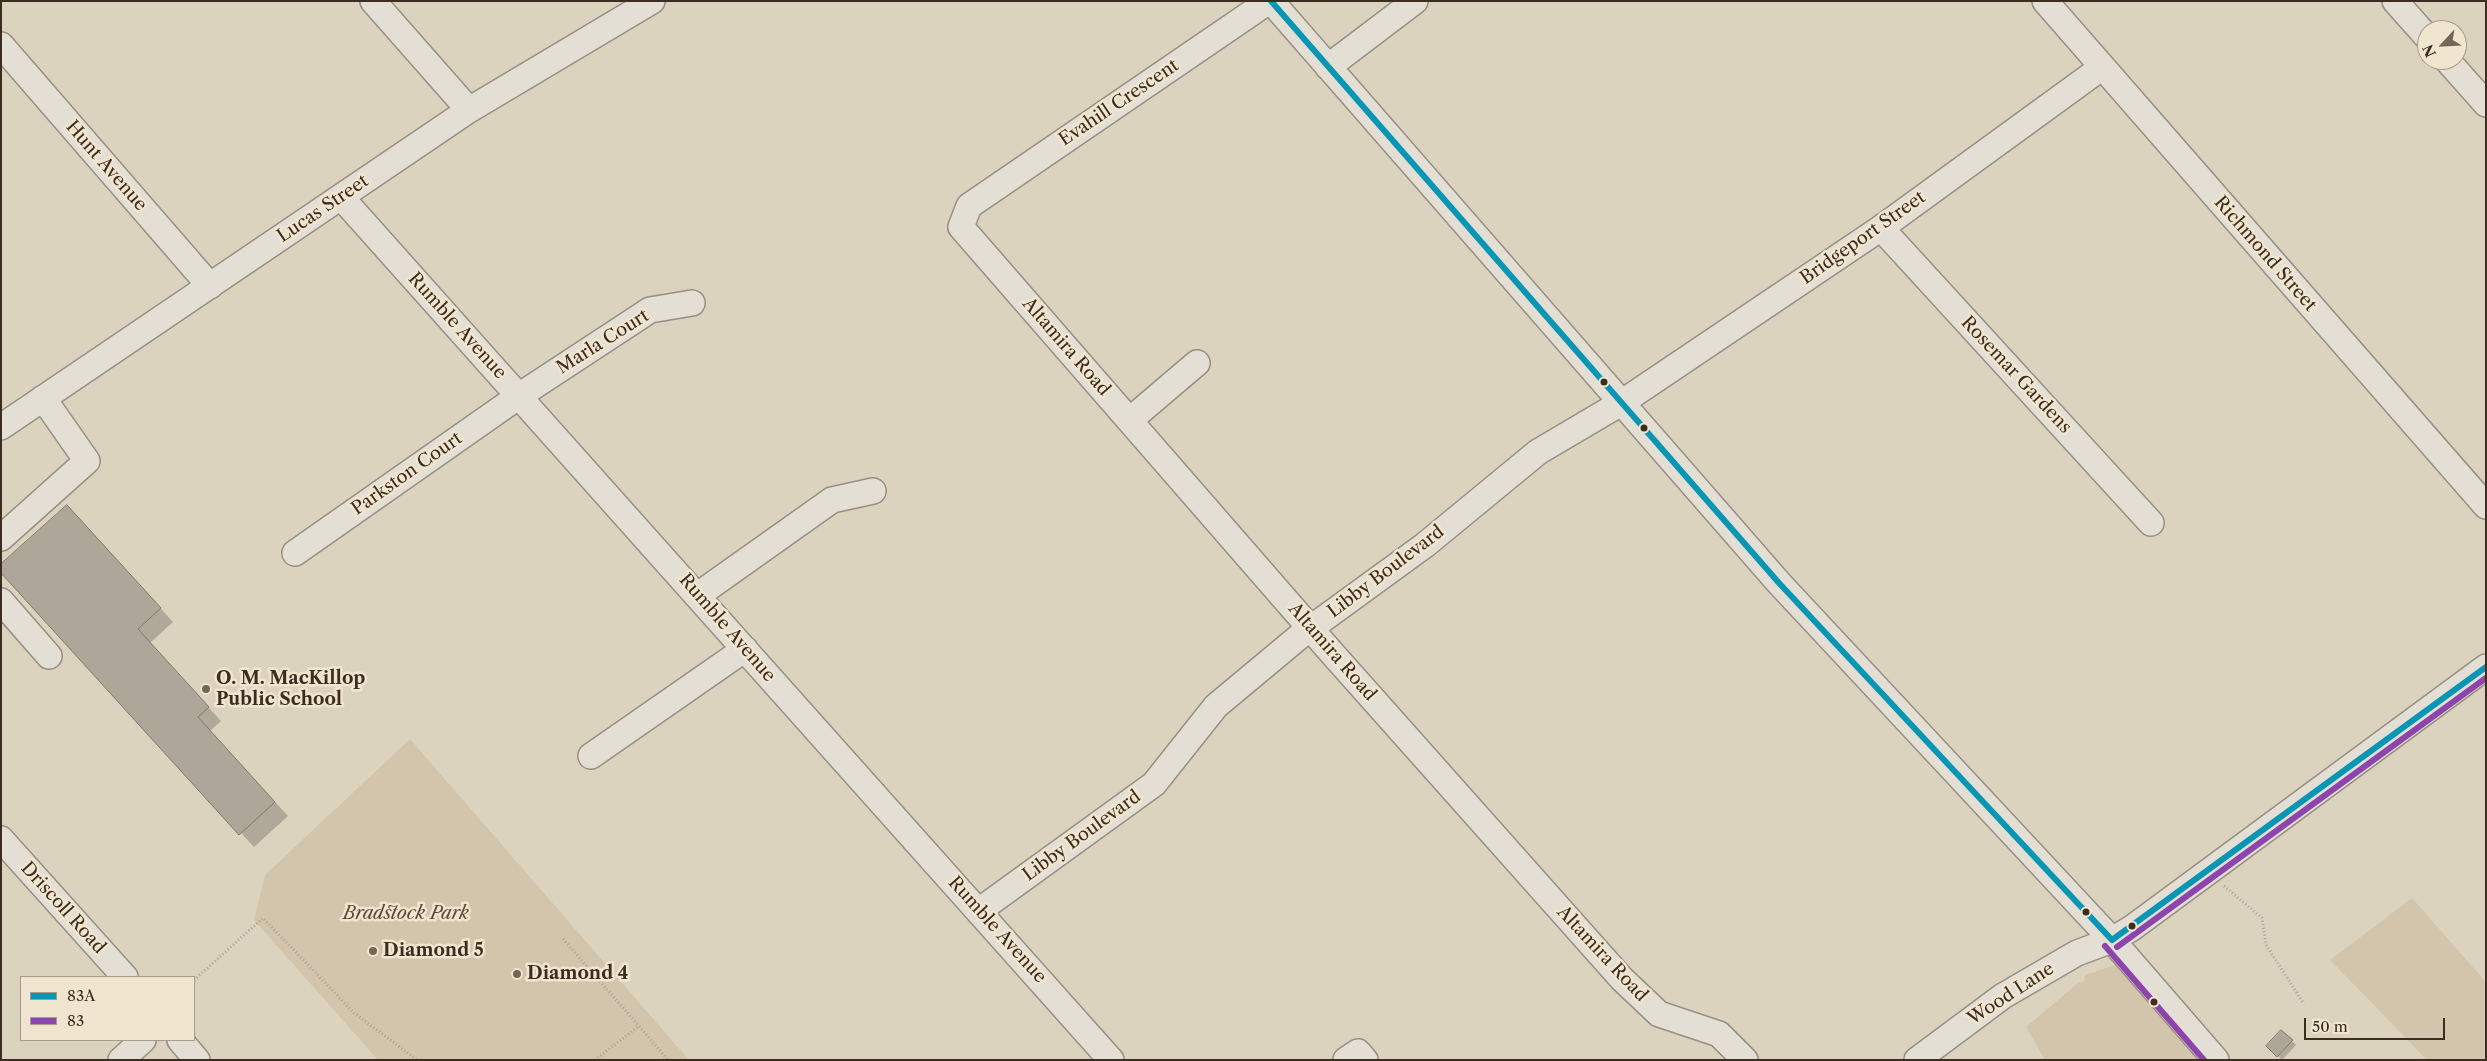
<!DOCTYPE html>
<style>
body{margin:0}
#map{position:relative;width:2487px;height:1061px;overflow:hidden;background:#dcd3bf;font-family:"Libre Caslon Text",serif}
canvas{display:block}
.frame{position:absolute;inset:0;border:2px solid #3d2d21;pointer-events:none}
.legend{position:absolute;left:20px;top:976px;width:175px;height:65px;box-sizing:border-box;background:#f0e5ce;border:1px solid #a89b89;margin:0;padding:6px 9px;list-style:none;font-size:15px;color:#3d2d21}
.legend li{display:flex;align-items:center;gap:10px;height:25px}
.legend b{width:25px;border:1px solid #a89b89}
.north{position:absolute;left:2417px;top:20px;width:50px;height:50px;box-sizing:border-box;background:#f0e5ce;border:1px solid #a89b89;border-radius:50%;rotate:245deg;font-size:14px;font-weight:700;line-height:20px;text-align:center;color:#3d2d21}
.north::after{content:'';display:block;margin:auto;width:18px;height:22px;background:#756758;clip-path:polygon(50% 0,100% 100%,50% 72%,0 100%)}
.scale{position:absolute;left:2304px;top:1018px;width:141px;height:22px;box-sizing:border-box;border:2px solid #3d2d21;border-top:0;padding-left:6px;font-size:15px;line-height:18px;white-space:nowrap;color:#3d2d21;-webkit-text-stroke:4px #f0e5ce;paint-order:stroke}
</style>
<div id="map">
<canvas width="2487" height="1061"></canvas>
<div class="frame"></div>
<ul class="legend">
<li><b style="height:6px;background:#0996b4"></b>83A</li>
<li><b style="height:6px;background:#8e44ad"></b>83</li>
</ul>
<div class="north">N</div>
<div class="scale">50 m</div>
</div>
<script>
const g = document.querySelector('canvas').getContext('2d');
g.lineJoin = 'round';
function fill(path, color) {
  g.fillStyle = color;
  g.fill(path, 'evenodd');
}
function stroke(path, color, width, dash) {
  g.strokeStyle = color;
  g.lineWidth = width;
  g.lineCap = dash ? 'butt' : 'round';
  g.setLineDash(dash || []);
  g.stroke(path);
}
function drawText(font, color, halo, rows, align = 'center') {
  g.font = font + ' "Libre Caslon Text",serif';
  g.lineWidth = 5;
  g.setLineDash([]);
  g.textBaseline = 'middle';
  g.strokeStyle = halo;
  g.fillStyle = color;
  for (const [text, x, y, turn = 0] of rows) {
    g.save();
    g.translate(x, y);
    g.rotate((+turn || 0) * Math.PI / 180);
    g.textAlign = isNaN(turn) ? turn : align;
    if (halo) g.strokeText(text, 0, 0);
    g.fillText(text, 0, 0);
    g.restore();
  }
}
fill(new Path2D(`
 M410,739L689,1060H378L254,920L265,875Z
 M2412,898L2486,982V1060H2427L2330,960Z
 M2118,964L2203,1060H2045L2026,1027L2078,983L2084,981L2085,975Z`), '#d3c5ab');
fill(new Path2D(`
 M80,519L173,622L150,643L221,721L210,731L288,816L254,847L1,571Z
 M2282,1031L2296,1045L2282,1060L2268,1046Z`), '#0003');
const building = new Path2D(`
 M67,505L161,608L138,629L209,707L198,717L275,802L239,835L1,573V564Z
 M2281,1030L2293,1040L2277,1057L2266,1046Z`);
fill(building, '#aea799');
stroke(building, '#80786d', 1);
const minor = new Path2D(`
 M373,1L469,110
 M1269,1L969,206L961,227L1331,652L1622,979L1659,1014L1719,1034L1745,1060
 M1271,1L1779,583L2112,940L2216,1060
 M2045,1L2486,506
 M2395,1L2427,37
 M1,45L210,286
 M2447,60L2486,104
 M1328,67L1415,1
 M341,197L1111,1060
 M1881,228L2151,523
 M1130,420L1197,363
 M1,427L469,110L652,1
 M1,538L87,461L43,398
 M295,553L519,396L650,310L692,303
 M698,595L832,500L873,491
 M1,601L49,656
 M591,756L745,649
 M1,839L125,977
 M980,910L1154,784L1216,706L1300,636L1425,545L1538,452L1621,403L1881,228L2101,68
 M180,1040L197,1060
 M121,1060L143,1040
 M1346,1060L1358,1052L1365,1060
 M1917,1060L2003,996L2077,953L2112,940L2132,928L2486,667`);
stroke(minor, '#968f82', 28);
stroke(new Path2D(`
 M2224,886L2262,918L2266,945L2304,1004
 M563,939L639,1026
 M194,980L263,918L353,1012L417,1060
 M595,1060L639,1026L668,1060`), '#a7a29a', 3, [1, 2.5]);
stroke(minor, '#e4dfd5', 25);
stroke(new Path2D(`
 M1271,1L1779,583L2112,940
 M2112,940L2486,667`), '#0996b4', 6);
stroke(new Path2D(`
 M2105,946L2204,1060
 M2117,947L2486,678`), '#8e44ad', 6);
for (const [x, y, r, color] of [
 [1604,382,4.5,"#3d2d21"],
 [1644,428,4.5,"#3d2d21"],
 [206,689,5,"#756758"],
 [2086,912,4.5,"#3d2d21"],
 [2132,926,4.5,"#3d2d21"],
 [373,951,5,"#756758"],
 [517,974,5,"#756758"],
 [2154,1002,4.5,"#3d2d21"]
]) {
  const dot = new Path2D();
  dot.arc(x, y, r, 0, 2 * Math.PI);
  g.fillStyle = color;
  g.fill(dot);
  stroke(dot, '#f0e5ce', 2);
}
drawText('18px', '#3d2d21', '#f0e5ce', [
 ["Evahill Crescent",1119,103,-34],
 ["Hunt Avenue",106,166,49],
 ["Lucas Street",323,209,-34],
 ["Bridgeport Street",1863,238,-35],
 ["Richmond Street",2265,254,49],
 ["Rumble Avenue",457,326,48],
 ["Marla Court",603,342,-32],
 ["Altamira Road",1066,347,49],
 ["Rosemar Gardens",2016,375,47],
 ["Parkston Court",407,474,-35],
 ["Libby Boulevard",1386,572,-37],
 ["Rumble Avenue",727,628,49],
 ["Altamira Road",1332,652,49],
 ["Libby Boulevard",1082,836,-36],
 ["Driscoll Road",63,908,48],
 ["Rumble Avenue",997,930,48],
 ["Altamira Road",1602,954,47],
 ["Wood Lane",2011,994,-33]
]);
drawText('bold 18px', '#3d2d21', '#f0e5ce', [
 ["O. M. MacKillop",216,679],
 ["Public School",216,700],
 ["Diamond 5",383,951],
 ["Diamond 4",527,974]
], 'left');
drawText('italic 18px', '#594939', '#f0e5ce', [
 ["Bradstock Park",406,914]
]);
</script>
